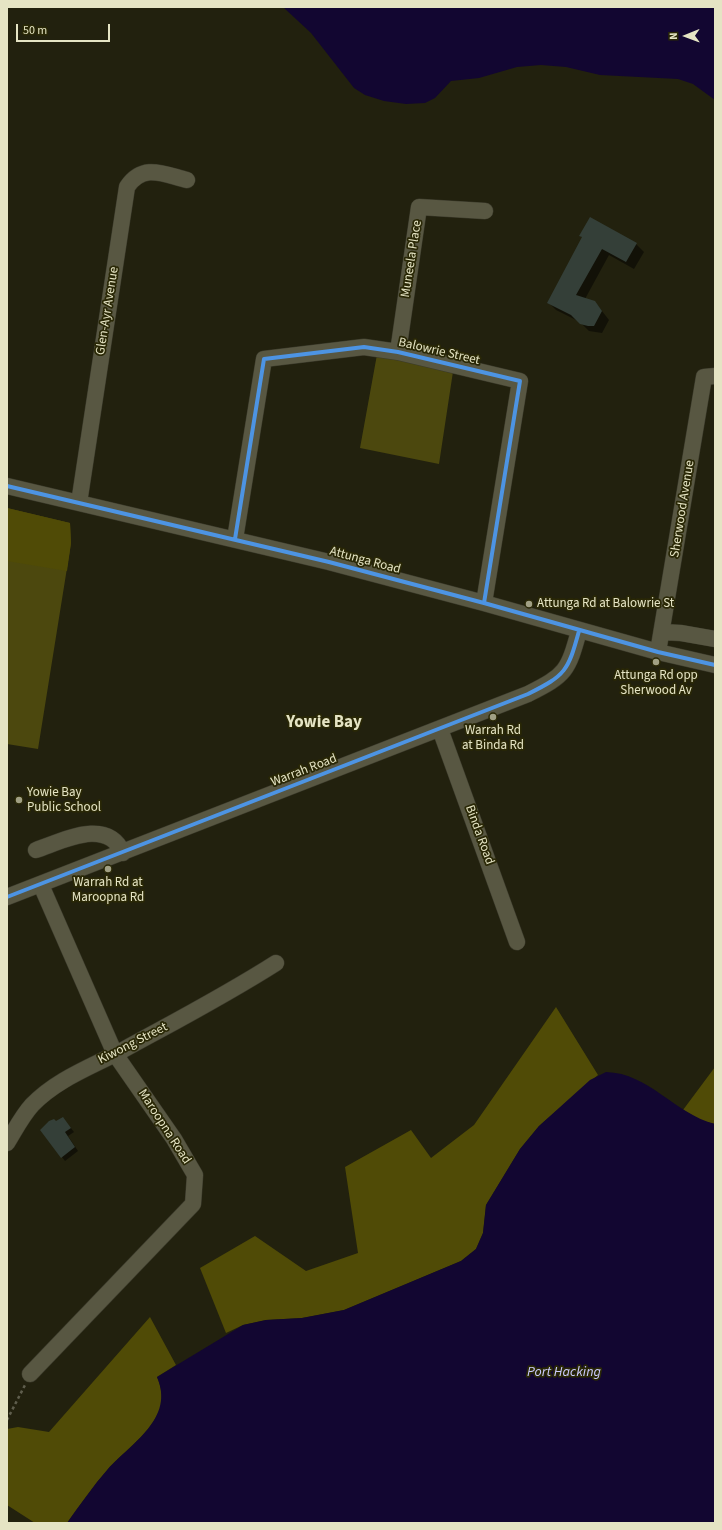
<!DOCTYPE html>
<style>
body{margin:0}
#map{position:relative;width:722px;height:1530px;overflow:hidden;background:#22210e;font-family:"Source Sans 3",sans-serif}
canvas{display:block}
.frame{position:absolute;inset:0;border:8px solid #e5e4c4;pointer-events:none}
.north{position:absolute;left:666px;top:16px;width:40px;height:40px;-webkit-text-stroke:3px #2a2806;paint-order:stroke;rotate:269deg;font-size:11px;font-weight:700;line-height:16px;text-align:center;color:#e5e4c4}
.north::after{content:'';display:block;margin:auto;width:14px;height:18px;background:#e5e4c4;clip-path:polygon(50% 0,100% 100%,50% 72%,0 100%)}
.scale{position:absolute;left:16px;top:24px;width:94px;height:18px;box-sizing:border-box;border:2px solid #e5e4c4;border-top:0;padding-left:5px;font-size:12px;line-height:14px;white-space:nowrap;color:#e5e4c4;-webkit-text-stroke:3px #2a2806;paint-order:stroke}
</style>
<div id="map">
<canvas width="722" height="1530"></canvas>
<div class="frame"></div>
<div class="north">N</div>
<div class="scale">50 m</div>
</div>
<script>
const g = document.querySelector('canvas').getContext('2d');
g.lineJoin = 'round';
function fill(path, color) {
  g.fillStyle = color;
  g.fill(path, 'evenodd');
}
function stroke(path, color, width, dash) {
  g.strokeStyle = color;
  g.lineWidth = width;
  g.lineCap = dash ? 'butt' : 'round';
  g.setLineDash(dash || []);
  g.stroke(path);
}
function drawText(font, color, halo, rows, align = 'center') {
  g.font = font + ' "Source Sans 3",sans-serif';
  g.lineWidth = 3.5;
  g.setLineDash([]);
  g.textBaseline = 'middle';
  g.strokeStyle = halo;
  g.fillStyle = color;
  for (const [text, x, y, turn = 0] of rows) {
    g.save();
    g.translate(x, y);
    g.rotate((+turn || 0) * Math.PI / 180);
    g.textAlign = isNaN(turn) ? turn : align;
    if (halo) g.strokeText(text, 0, 0);
    g.fillText(text, 0, 0);
    g.restore();
  }
}
fill(new Path2D(`
 M378,349L454,365L439,464L360,448Z
 M7,508L70,523L71,543L38,749L7,744Z`), '#4c480e');
fill(new Path2D(`
 M7,508L70,523L71,543L67,571L7,561Z
 M556,1007L598,1075L539,1126L520,1149L486,1205L483,1233L476,1249L461,1261L344,1310L302,1318L266,1320L243,1325L226,1333L200,1268L255,1236L306,1271L358,1253L345,1167L411,1130L431,1158L474,1125Z
 M715,1067V1124L702,1121L683,1110Z
 M150,1317L176,1365L157,1377C161,1387 164,1399 160,1409C150,1434 125,1450 108,1469C93,1486 80,1505 67,1523H35L7,1505V1429L18,1427L49,1432Z`), '#504b06');
fill(new Path2D(`
 M283,7H715V100L693,84L678,79L600,75L566,67L541,65L517,67L479,78L451,81L435,98L425,103L406,104L384,101L365,95L354,88L311,33Z
 M606,1072C649,1073 675,1114 715,1124V1523H67C80,1505 93,1486 108,1469C132,1443 175,1418 157,1377L243,1325L266,1320L302,1318L344,1310L461,1261L476,1249L483,1233L486,1205L520,1149L539,1126L590,1080Z`), '#120631');
fill(new Path2D(`
 M581,236L636,244L644,252L634,269L609,255L585,299L595,302L609,320L602,333L589,331L580,322L556,310L548,302L583,238Z
 M66,1122L74,1132L68,1136L78,1151L65,1161L41,1130L57,1123Z`), '#0007');
fill(new Path2D(`
 M590,217L637,243L626,262L602,249L576,295L595,301L602,311L594,326H588L580,324L571,315L547,303L582,237L579,236Z
 M63,1117L71,1128L65,1132L75,1147L61,1158L40,1130L49,1121L54,1119L56,1121Z`), '#343f38');
const minor = new Path2D(`
 M398,352L419,207L485,211
 M7,486L329,562L484,603L658,652L715,665
 M79,503L127,187C143,163 163,174 187,180
 M235,539L264,359L364,347L398,352L520,381L484,603
 M663,632L681,633L715,639
 M658,652L704,377L715,376
 M440,729L517,942
 M36,850C63,841 107,817 123,853
 M7,897L528,694C566,675 568,671 579,631
 M7,1143C15,1130 22,1116 32,1105C57,1079 91,1067 123,1050C174,1022 226,995 276,963
 M30,1374L193,1204L195,1175L174,1139L115,1054L41,885`);
stroke(minor, '#3b3a2b', 17);
stroke(new Path2D(`
 M7,1420L25,1385`), '#5f5e4d', 2.5, [3, 3]);
stroke(minor, '#585742', 16);
stroke(new Path2D(`
 M7,486L329,562L484,603L658,652L715,665
 M235,539L264,359L364,347L398,352L520,381L484,603
 M7,897L528,694C566,675 568,671 579,631`), '#4d94e3', 4);
for (const [x, y, r, color] of [
 [529,604,4,"#a1a084"],
 [656,662,4,"#a1a084"],
 [493,717,4,"#a1a084"],
 [19,800,4,"#a1a084"],
 [108,869,4,"#a1a084"]
]) {
  const dot = new Path2D();
  dot.arc(x, y, r, 0, 2 * Math.PI);
  g.fillStyle = color;
  g.fill(dot);
  stroke(dot, '#2a2806', 1.5);
}
drawText('13px', '#e5e4c4', '#2a2806', [
 ["Muneela Place",412,259,-81],
 ["Glen-Ayr Avenue",108,311,-81],
 ["Balowrie Street",439,352,13],
 ["Sherwood Avenue",683,509,-81],
 ["Attunga Road",365,561,15],
 ["Warrah Road",304,771,-21],
 ["Binda Road",479,835,70],
 ["Kiwong Street",133,1044,-27],
 ["Maroopna Road",164,1127,57]
]);
drawText('13px', '#e5e4c4', '#2a2806', [
 ["Attunga Rd at Balowrie St",537,604,"left"],
 ["Attunga Rd opp",656,676],
 ["Sherwood Av",656,691],
 ["Warrah Rd",493,731],
 ["at Binda Rd",493,746],
 ["Yowie Bay",27,793,"left"],
 ["Public School",27,808,"left"],
 ["Warrah Rd at",108,883],
 ["Maroopna Rd",108,898]
]);
drawText('italic 14px', '#cbcafe', '#2a2806', [
 ["Port Hacking",564,1373]
]);
drawText('bold 17px', '#e5e4c4', '#2a2806', [
 ["Yowie Bay",324,723]
]);
</script>
